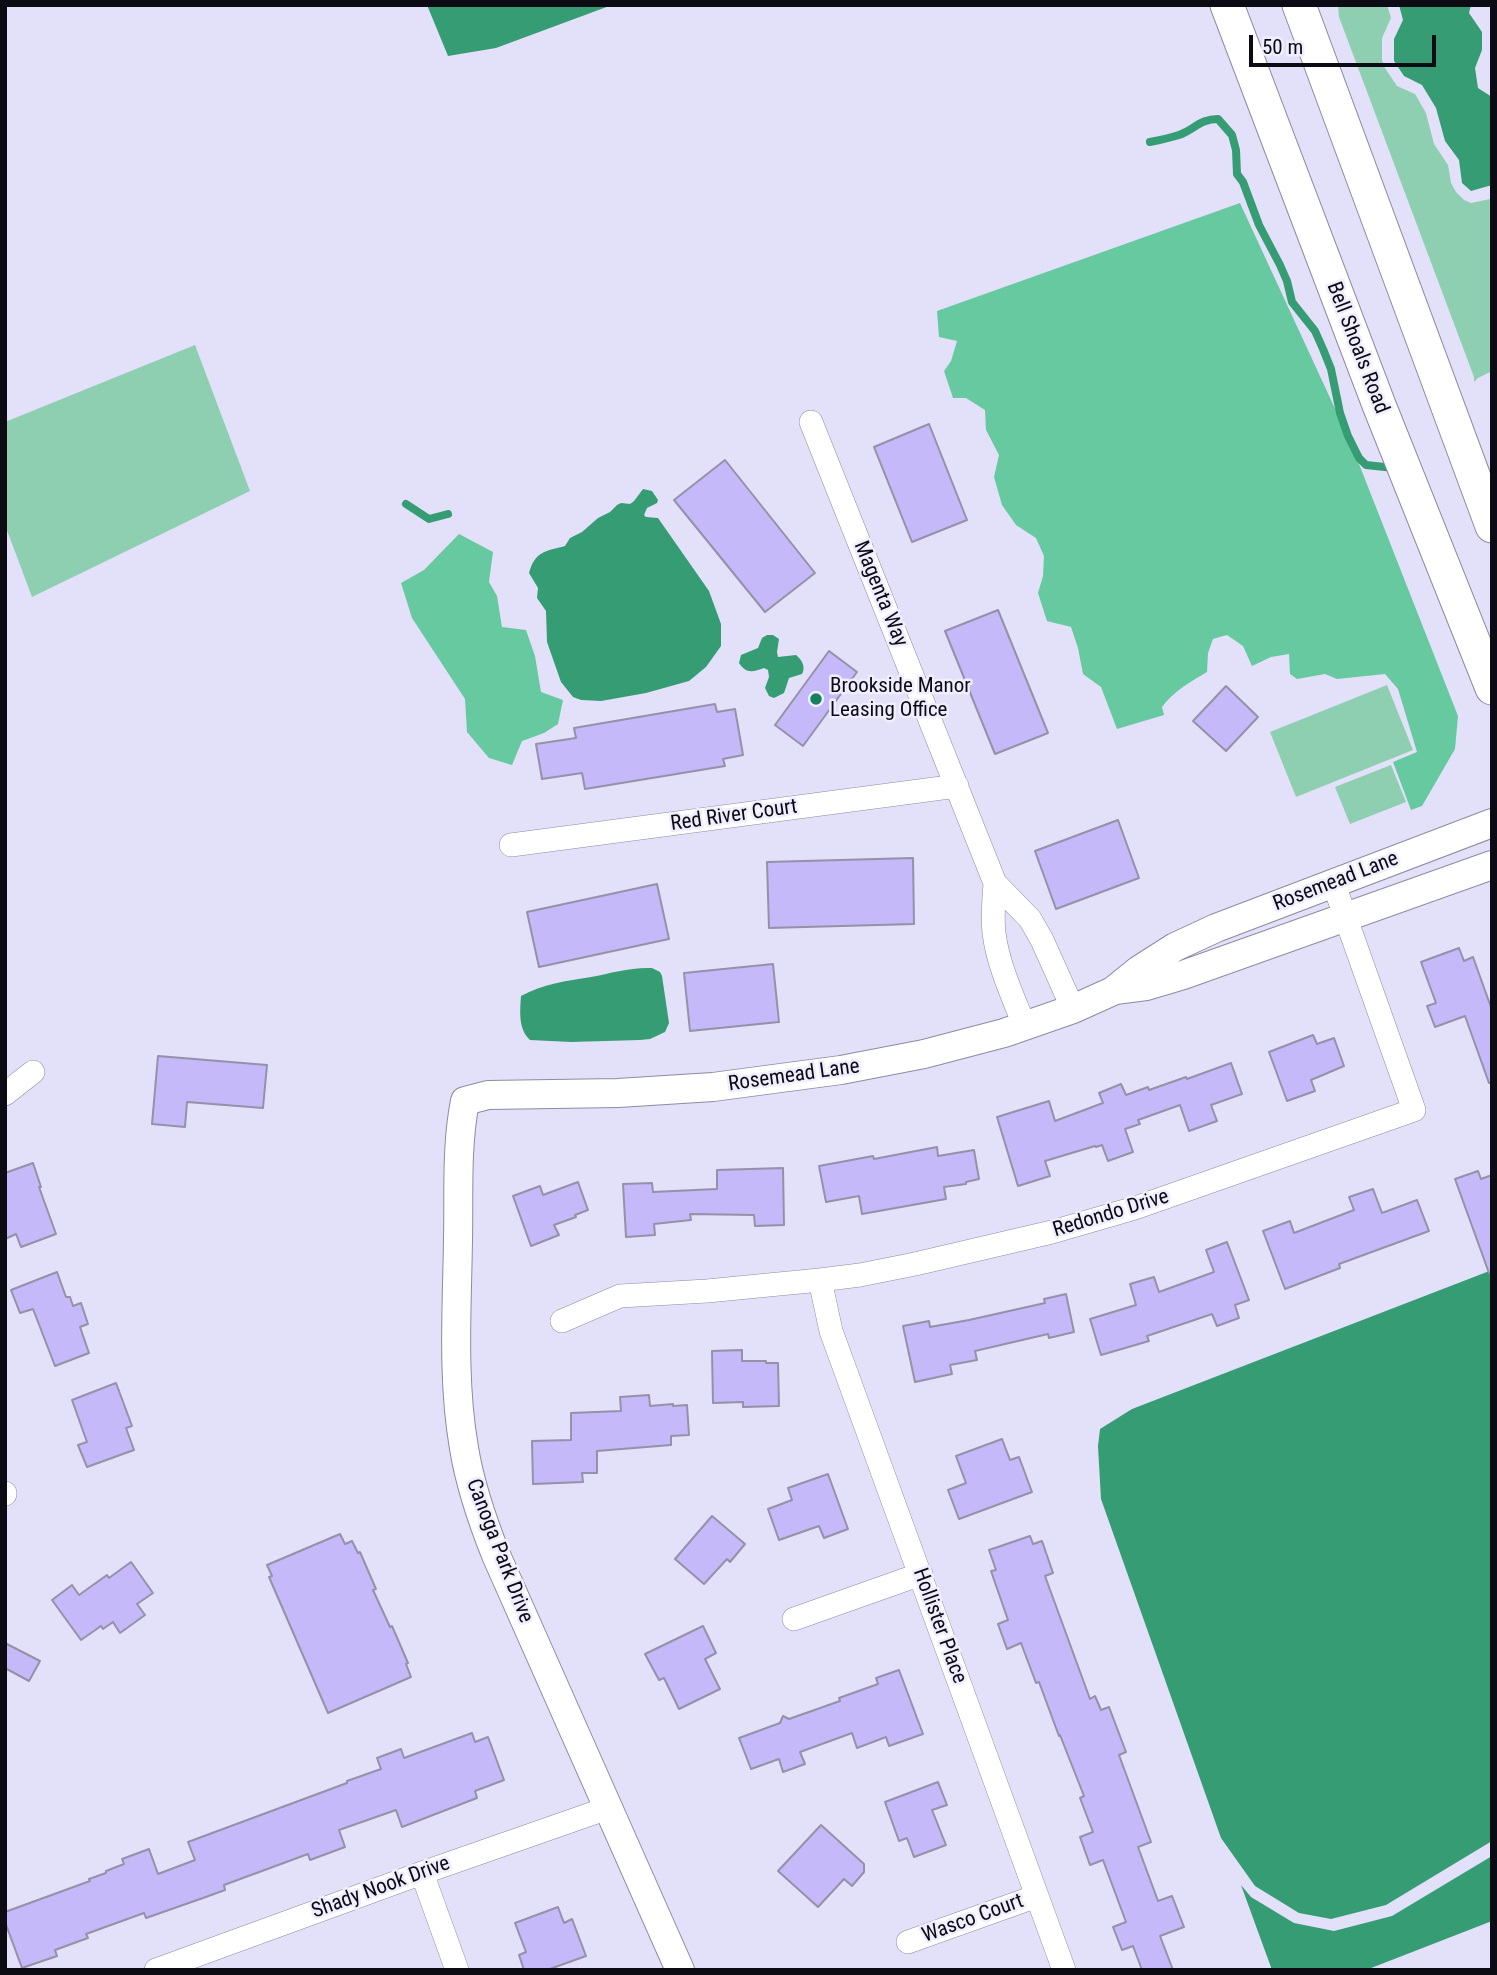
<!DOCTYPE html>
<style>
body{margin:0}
#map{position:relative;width:1497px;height:1975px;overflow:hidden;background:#e3e0f9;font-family:"Roboto Condensed",sans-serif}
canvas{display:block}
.frame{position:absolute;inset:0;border:7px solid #0c0a12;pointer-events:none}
.scale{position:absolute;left:1249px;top:35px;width:187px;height:32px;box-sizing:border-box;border:4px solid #0c0a12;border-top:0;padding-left:9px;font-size:21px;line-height:24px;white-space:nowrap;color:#0c0a12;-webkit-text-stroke:5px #f0eefe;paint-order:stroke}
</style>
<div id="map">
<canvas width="1497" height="1975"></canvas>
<div class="frame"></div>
<div class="scale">50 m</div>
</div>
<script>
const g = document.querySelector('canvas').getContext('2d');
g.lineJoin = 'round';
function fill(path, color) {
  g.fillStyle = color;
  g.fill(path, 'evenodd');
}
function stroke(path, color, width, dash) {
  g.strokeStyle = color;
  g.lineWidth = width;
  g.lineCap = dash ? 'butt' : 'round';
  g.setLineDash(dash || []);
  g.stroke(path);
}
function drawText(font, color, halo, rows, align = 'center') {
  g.font = font + ' "Roboto Condensed",sans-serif';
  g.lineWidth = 5;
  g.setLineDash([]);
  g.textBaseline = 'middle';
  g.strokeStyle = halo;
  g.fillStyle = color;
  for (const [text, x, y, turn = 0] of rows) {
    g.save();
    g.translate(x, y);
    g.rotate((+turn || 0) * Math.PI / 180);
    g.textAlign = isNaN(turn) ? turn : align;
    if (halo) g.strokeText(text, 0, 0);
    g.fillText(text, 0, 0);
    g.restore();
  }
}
fill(new Path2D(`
 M1338,5H1387L1391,18L1382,38V60L1385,68L1397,86L1415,94L1426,113L1434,144L1448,165L1451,183L1456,192L1464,200L1471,203L1490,199L1492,202V371L1478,378L1474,382V377L1339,17Z
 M195,345L250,491L32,597L5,525V422Z
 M1387,685L1413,750L1296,797L1270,732Z
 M1391,765L1406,802L1350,824L1335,787Z`), '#8ecfb1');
fill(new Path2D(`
 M1240,203L1350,441L1458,716L1455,749L1422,806L1411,810L1393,762L1417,752L1398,689L1385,674L1337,679L1325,674L1297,679L1290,674L1289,654L1271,657L1252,666L1243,646L1227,635L1213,639L1208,653L1207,672C1190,682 1174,691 1162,707L1164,715L1117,729L1101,687L1083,674L1078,648L1071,627L1047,621L1038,593L1043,576L1044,556L1036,538L1016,525L1002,505L994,477L999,455L986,430L985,410L966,398H953L944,371L951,361L957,341L939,337L937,311Z
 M459,534L493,552L489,582L497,596L502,627L526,630L535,656L541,692L563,700L558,724L544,733L522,741L512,765L489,758L467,732L465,699L412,618L401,583L424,570Z`), '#67c9a0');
fill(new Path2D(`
 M427,5H612L496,48L448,56Z
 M1399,5H1471L1469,13L1482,32V50L1475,68L1478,88L1492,97V185L1471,191L1462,183L1459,160L1445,141L1436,108L1422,85L1404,76L1394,61V39L1403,20Z
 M643,489L652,491L658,500L657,503L647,508L644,515L646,517L658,518L709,591L721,624V646L706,667L689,681L646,693L601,701L581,700L573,697L561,682L547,642L546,611L537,598L538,588L529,573C535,551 546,551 565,546L570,538L582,532L598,518L610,512L617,505L621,503L630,504L634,501Z
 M767,635H773L779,639L777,652L778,657L796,655C802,660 806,667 802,674L789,678L784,693L774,698L769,696L765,688L769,677L768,670L764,668C753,672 746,674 739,663L741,655L758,648L762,638Z
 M652,968L660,972L662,976L669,1023L665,1032L650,1039L640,1040L571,1042L530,1040C518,1029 520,1011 521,996C543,984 566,981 591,977C611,973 631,967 652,968Z
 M1492,1270V1841L1386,1905L1331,1919L1299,1913L1255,1886L1221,1838L1101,1499L1098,1446L1100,1429L1132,1409Z
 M1492,1856V1921L1366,1970H1272L1241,1885L1251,1897L1294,1923L1334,1931L1392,1916Z`), '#359c74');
stroke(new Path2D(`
 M1150,142C1160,140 1170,138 1179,135C1195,129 1200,119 1218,119L1232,135L1236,150L1237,174L1243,182L1259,225L1280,265L1287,281L1292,302L1315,331L1323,349L1331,369L1340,413L1348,436L1359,458L1366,465L1394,468
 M406,504L429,519L448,514`), '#359c74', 8);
const building = new Path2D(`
 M929,424L967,520L912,542L874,447Z
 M725,460L815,573L765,612L674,500Z
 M998,610L1048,733L995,754L945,631Z
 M829,651L857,672L803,746L775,725Z
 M1226,686L1258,717L1226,751L1193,721Z
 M715,704L717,712L735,709L743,755L723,759L725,766L585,789L582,773L542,779L536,744L576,738L574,728Z
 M1118,820L1139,878L1056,909L1035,851Z
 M913,858L914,924L769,928L767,862Z
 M657,884L669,939L539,967L527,912Z
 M1459,948L1464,961L1473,957L1492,1010V1082L1489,1083L1465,1016L1435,1027L1427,1006L1436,1003L1421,962Z
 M773,964L779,1022L690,1031L684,973Z
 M1313,1035L1317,1044L1334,1038L1344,1066L1311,1080L1315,1091L1287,1101L1269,1052Z
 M158,1056L267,1065L263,1108L187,1102L185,1127L152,1124Z
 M1231,1063L1242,1094L1211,1105L1217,1121L1189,1131L1180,1105L1138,1120L1140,1124L1125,1129L1133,1152L1108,1161L1102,1145L1096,1147L1095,1146L1045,1161L1050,1176L1018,1186L997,1117L1049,1101L1055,1121L1103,1103L1099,1093L1121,1084L1126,1095L1148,1087L1149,1090L1186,1077L1187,1079Z
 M937,1147L938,1156L974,1150L979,1179L966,1182V1184L944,1187L946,1199L862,1214L859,1196L826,1202L819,1166L873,1156L874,1159Z
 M33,1163L41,1187H39L56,1234L21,1247L16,1234L5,1239V1173Z
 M783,1168L784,1225L755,1226L754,1215L690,1214L691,1220L654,1224L655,1235L626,1237L623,1184L652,1183L653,1192L717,1189V1170Z
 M1478,1171L1481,1179L1492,1175V1273H1489L1455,1179Z
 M578,1182L588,1210L575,1215L576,1217L554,1225L559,1235L531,1246L513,1196L540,1186L543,1195Z
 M1373,1189L1382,1213L1417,1200L1429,1231L1339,1264L1340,1268L1285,1289L1263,1231L1290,1221L1294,1233L1354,1210L1349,1197Z
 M1227,1242L1249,1300L1235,1305L1239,1318L1217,1326L1212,1314L1147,1336L1149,1341L1101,1355L1090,1319L1136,1305L1130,1284L1154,1277L1159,1292L1214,1272L1206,1250Z
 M57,1272L66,1297H70L73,1306L81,1303L88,1324L80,1327L89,1353L55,1366L33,1309L20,1313L11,1290Z
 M1066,1294L1074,1332L1049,1338L1048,1334L975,1351L977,1360L950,1365L952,1374L915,1382L903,1326L929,1321L930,1327L969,1320L1045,1303L1044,1299Z
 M742,1350V1361H766V1363H778L779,1406L743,1407V1402L713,1403L712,1351Z
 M116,1383L132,1426L126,1428L134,1450L87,1467L78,1445L87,1442L72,1400Z
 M649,1395L650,1406L673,1404V1406L687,1405L689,1435L671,1436V1445L597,1451V1473H582L583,1482L533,1484L532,1441L571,1440V1413L621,1411L620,1397Z
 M1002,1439L1010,1460L1019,1457L1032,1492L959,1519L948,1490L966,1483L956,1456Z
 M828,1474L848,1529L824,1538L819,1526L779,1540L768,1509L792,1500L788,1488Z
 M712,1516L745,1544L730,1562L727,1559L704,1584L675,1559Z
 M340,1534L345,1544L352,1541L358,1553L360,1552L376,1589L373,1590L390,1627L392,1626L408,1663L406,1664L411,1677L328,1713L269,1577L272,1576L267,1565Z
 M1030,1536L1033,1544L1042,1541L1053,1573L1045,1576L1090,1699L1095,1696L1101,1710L1109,1707L1126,1752L1119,1755L1151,1842L1138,1847L1158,1901L1172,1896L1184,1927L1160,1936L1173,1970H1142L1133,1946L1122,1950L1113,1927L1126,1922L1103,1860L1090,1865L1080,1837L1093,1832L1080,1798L1084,1796L1060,1735L1059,1736L1039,1682L1036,1683L1021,1643L1007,1649L998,1624L1008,1620L991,1571L996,1570L989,1550Z
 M131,1562L153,1593L137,1604L145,1615L120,1633L113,1622L103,1629L101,1626L81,1640L52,1600L72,1585L79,1595L107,1575L109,1578Z
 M703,1626L716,1653L705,1659L720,1689L679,1709L664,1678L659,1680L645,1654Z
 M5,1643L40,1661L29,1681L5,1668Z
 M899,1670L923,1734L889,1746L886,1737L857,1748L852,1733L800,1752L805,1764L783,1772L779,1759L751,1769L739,1738L780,1723L783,1716L789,1719L840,1701L839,1698L878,1684L876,1678Z
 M472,1733L475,1742L488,1737L504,1780L475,1791L477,1798L402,1827L396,1810L339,1830L345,1847L310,1860L308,1854L224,1885L225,1890L203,1898L146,1918L144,1913L86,1934L88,1938L55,1950L57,1956L22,1968L5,1922V1912L90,1881L89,1879L106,1873V1871L124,1864L122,1859L149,1849L158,1874L195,1860L188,1842L347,1783V1781L381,1769L377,1758L401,1749L404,1758Z
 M938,1782L947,1805L932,1810L946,1845L914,1857L907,1838L899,1841L885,1802Z
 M821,1825L864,1864V1872L852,1886L844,1879L818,1907L778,1871Z
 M558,1907L564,1923L572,1919L586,1956L547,1970H524L519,1955L526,1952L515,1923Z`);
fill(building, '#c5b9f9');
stroke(building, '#9491a8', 2);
const minor = new Path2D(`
 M811,422L995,883L1030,919L1042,940L1073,1009
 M511,845L957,786
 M995,883C994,900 992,916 994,933C998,965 1013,997 1025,1027
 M5,1094L33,1072
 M820,1280L831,1331L1064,1970
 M562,1321L620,1296L707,1291L820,1280L860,1275L915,1264L1052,1232L1135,1208L1414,1110L1333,882
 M5,1493V1494
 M794,1619L921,1574
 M422,1873L457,1970
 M908,1942L1037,1896
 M156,1970L422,1873L608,1808`);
const tertiary = new Path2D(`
 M1115,990L1146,986L1183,975L1492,865
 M680,1970L496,1555C482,1520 470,1485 464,1448C452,1379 457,1309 458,1240C459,1194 456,1147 465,1101L488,1095L618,1093L713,1087L841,1070L924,1054L1004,1033L1073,1009L1113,991L1139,970L1175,947L1216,928L1492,823`);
const secondary = new Path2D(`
 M1227,5L1379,405L1492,688
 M1299,5L1492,526`);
stroke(minor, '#8e8aa2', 24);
stroke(tertiary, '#8e8aa2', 30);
stroke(secondary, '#8e8aa2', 35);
stroke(minor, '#fff', 23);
stroke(tertiary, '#fff', 28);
stroke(secondary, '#fff', 33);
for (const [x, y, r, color] of [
 [816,699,7,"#16815c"]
]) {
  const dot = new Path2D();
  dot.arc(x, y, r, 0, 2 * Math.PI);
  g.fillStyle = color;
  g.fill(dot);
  stroke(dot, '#f0eefe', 2.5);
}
drawText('21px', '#0c0a12', '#f0eefe', [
 ["Bell Shoals Road",1357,348,69],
 ["Magenta Way",880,594,68],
 ["Red River Court",734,816,-8],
 ["Rosemead Lane",1336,882,-21],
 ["Rosemead Lane",794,1076,-8],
 ["Redondo Drive",1111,1214,-17],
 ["Canoga Park Drive",499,1551,69],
 ["Hollister Place",939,1626,70],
 ["Shady Nook Drive",381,1888,-20],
 ["Wasco Court",973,1919,-20]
]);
drawText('21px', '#0c0a12', '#f0eefe', [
 ["Brookside Manor",830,687],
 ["Leasing Office",830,711]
], 'left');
</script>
